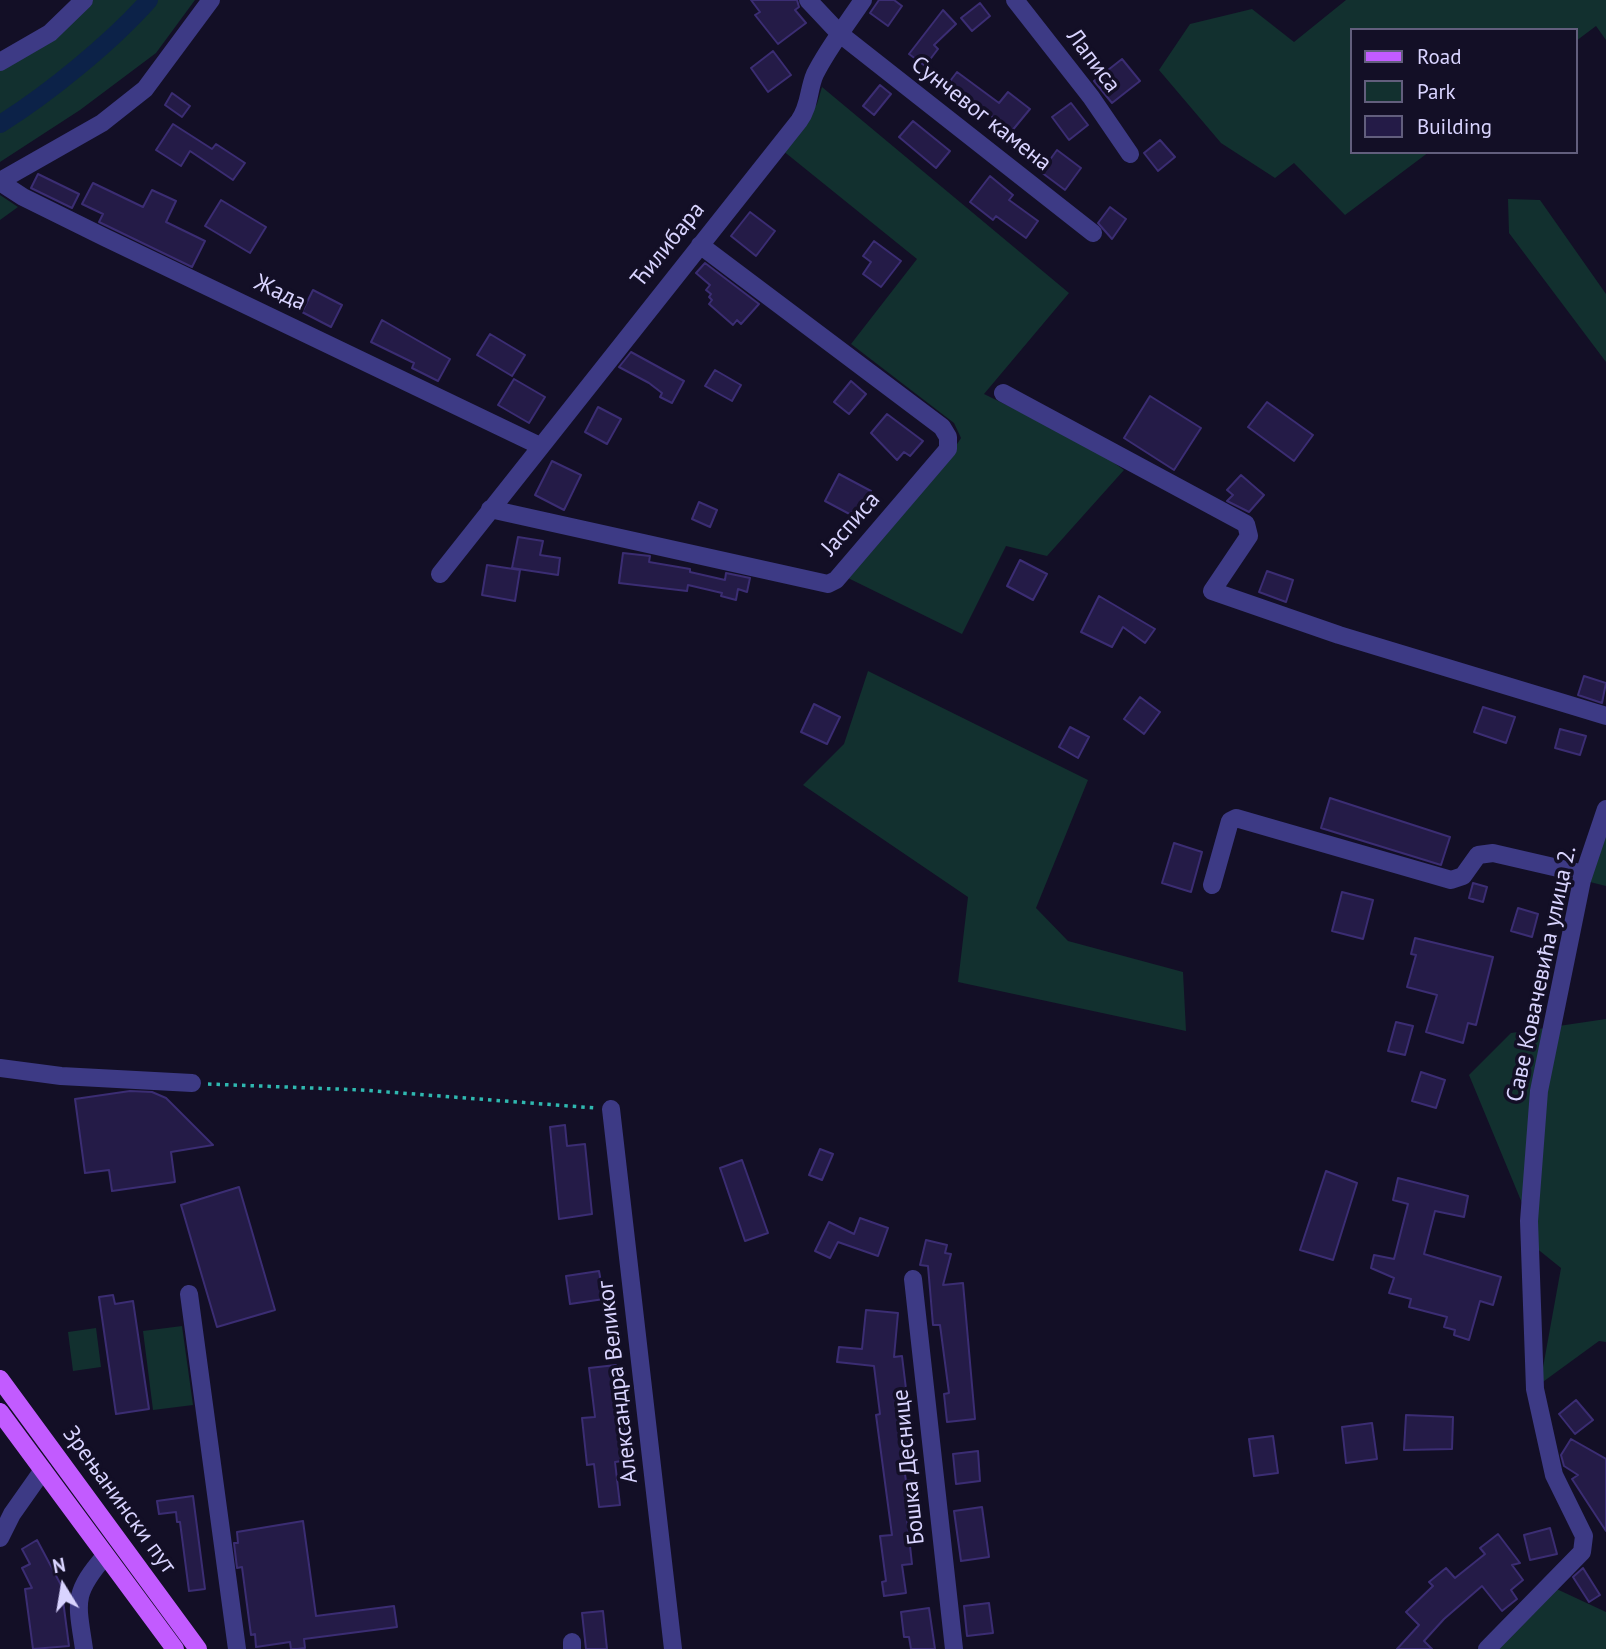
<!DOCTYPE html>
<meta charset="utf-8">
<style>
body{margin:0}
#map{position:relative;width:1606px;height:1649px;overflow:hidden;background:#130f26;font-family:"PT Sans",sans-serif}
canvas{display:block}
.legend{position:absolute;left:1350px;top:28px;width:228px;height:126px;box-sizing:border-box;background:#130f26;border:2px solid #625e7d;margin:0;padding:9px 12px;list-style:none;font-size:21px;color:#d9d4ff}
.legend li{display:flex;align-items:center;gap:14px;height:35px}
.legend b{width:35px;border:2px solid #625e7d}
.north{position:absolute;left:28px;top:1551px;width:70px;height:70px;-webkit-text-stroke:5px #130f26;paint-order:stroke;rotate:349deg;font-size:19px;font-weight:700;line-height:28px;text-align:center;color:#d9d4ff}
.north::after{content:'';display:block;margin:auto;width:24px;height:32px;background:#d9d4ff;clip-path:polygon(50% 0,100% 100%,50% 72%,0 100%)}
</style>
<div id="map">
<canvas width="1606" height="1649"></canvas>
<ul class="legend">
<li><b style="height:9px;background:#c25bff"></b>Road</li>
<li><b style="height:19px;background:#12302f"></b>Park</li>
<li><b style="height:19px;background:#241b47"></b>Building</li>
</ul>
<div class="north">N</div>
</div>
<script>
const g = document.querySelector('canvas').getContext('2d');
g.lineJoin = 'round';
function fill(path, color) {
  g.fillStyle = color;
  g.fill(path, 'evenodd');
}
function stroke(path, color, width, dash) {
  g.strokeStyle = color;
  g.lineWidth = width;
  g.lineCap = dash ? 'butt' : 'round';
  g.setLineDash(dash || []);
  g.stroke(path);
}
function drawText(font, color, halo, rows, align = 'center') {
  g.font = font + ' "PT Sans",sans-serif';
  g.lineWidth = 7;
  g.setLineDash([]);
  g.textBaseline = 'middle';
  g.strokeStyle = halo;
  g.fillStyle = color;
  for (const [text, x, y, turn = 0] of rows) {
    g.save();
    g.translate(x, y);
    g.rotate((+turn || 0) * Math.PI / 180);
    g.textAlign = isNaN(turn) ? turn : align;
    if (halo) g.strokeText(text, 0, 0);
    g.fillText(text, 0, 0);
    g.restore();
  }
}
fill(new Path2D(`
 M84,0H195L156,53L80,110L0,162V62Z
 M1346,0H1606V40L1596,26L1576,41V30H1352V152H1429L1345,215L1294,163L1275,178L1221,143L1159,70L1190,24L1252,9L1294,42Z
 M822,87L1069,293L984,394L1090,446L1124,470L1047,556L1006,546L962,634L848,578L946,461L961,438L954,423L851,344L917,259L782,150L817,104Z
 M0,195L18,207L0,220Z
 M1508,199L1540,200L1606,294V362L1509,233Z
 M868,671L1088,780L1036,908L1068,941L1183,972L1186,1031L958,982L968,897L803,785L844,744Z
 M1606,809V886L1582,880Z
 M1606,1019V1342L1599,1341L1540,1384L1561,1268L1530,1243L1529,1220L1469,1075L1511,1033Z
 M182,1326L193,1405L153,1410L143,1331Z
 M96,1328L101,1367L73,1371L68,1332Z
 M1548,1585L1606,1612V1649H1487Z`), '#12302f');
stroke(new Path2D(`
 M0,124C47,95 112,42 149,0`), '#0c2248', 18);
const building = new Path2D(`
 M751,0H797L799,7L795,10L806,23L778,44L755,15L760,12Z
 M879,0H894L902,6L888,26L870,13Z
 M980,3L990,16L972,31L961,18Z
 M943,10L956,24L934,45L938,49L925,66L909,54Z
 M773,51L791,75L768,92L751,68Z
 M1122,59L1140,81L1112,103L1094,81Z
 M957,72L999,103L1008,92L1030,109L1011,132L974,102L969,108L944,89Z
 M880,85L891,94L874,115L863,106Z
 M172,93L190,106L182,117L165,105Z
 M1071,103L1088,125L1069,140L1052,117Z
 M913,121L950,151L936,168L899,137Z
 M173,124L212,149L216,144L245,163L233,180L190,151L181,166L156,150Z
 M1160,140L1175,157L1158,171L1144,153Z
 M1057,150L1081,168L1065,190L1041,172Z
 M38,174L79,194L72,208L31,188Z
 M990,176L1013,195L1009,200L1038,221L1026,238L996,216L993,220L970,202Z
 M93,183L143,207L152,190L176,201L166,222L205,241L192,267L99,222L103,214L82,204Z
 M221,200L266,227L250,253L205,226Z
 M1110,207L1126,219L1112,239L1098,223Z
 M750,212L775,231L756,256L731,236Z
 M874,241L901,261L881,287L863,274L871,262L863,256Z
 M705,263L759,304L741,324L737,320L733,325L709,304L712,300L709,297L711,294L706,290L710,285L696,273Z
 M313,290L342,305L331,327L302,312Z
 M382,320L450,359L438,381L412,368L414,363L371,342Z
 M490,334L525,355L512,376L477,355Z
 M631,352L684,381L672,403L660,397L662,393L649,383L619,367Z
 M715,370L741,385L732,401L705,386Z
 M514,379L545,397L529,423L498,405Z
 M851,381L866,394L849,414L834,402Z
 M1150,396L1201,428L1174,470L1124,438Z
 M1267,402L1313,435L1294,461L1248,427Z
 M598,407L621,419L607,444L585,432Z
 M887,414L923,441L910,456L904,452L897,460L871,433Z
 M552,461L581,475L564,510L535,495Z
 M839,474L871,491L857,518L825,501Z
 M1241,475L1264,495L1249,512L1227,501L1233,495L1227,490Z
 M699,502L717,510L710,527L692,519Z
 M518,537L543,541L540,555L560,558L558,575L512,568Z
 M623,553L650,556L649,562L690,569V572L725,580L726,573L750,578L747,592L738,589L736,600L721,596L722,593L688,585L687,591L619,583Z
 M1020,560L1047,574L1033,600L1007,586Z
 M487,565L520,570L515,601L482,595Z
 M1267,571L1293,580L1286,602L1259,592Z
 M1099,596L1155,629L1145,643L1123,627L1112,647L1081,632Z
 M1584,676L1606,683L1602,703L1578,695Z
 M1140,697L1160,712L1144,734L1124,719Z
 M814,704L840,717L827,744L801,732Z
 M1483,707L1515,717L1506,743L1474,732Z
 M1070,727L1089,737L1078,758L1059,747Z
 M1560,729L1586,736L1580,755L1555,748Z
 M1330,798L1450,837L1441,865L1321,828Z
 M1174,843L1202,852L1191,892L1162,883Z
 M1473,883L1487,887L1483,902L1469,898Z
 M1342,892L1373,900L1363,939L1332,931Z
 M1518,908L1538,914L1532,937L1511,931Z
 M1415,938L1493,957L1476,1025L1468,1023L1463,1043L1426,1032L1437,995L1407,987L1416,955L1411,954Z
 M1396,1022L1413,1026L1405,1055L1388,1051Z
 M1421,1072L1445,1080L1436,1108L1412,1101Z
 M130,1091L152,1092L166,1098L213,1145L171,1152L175,1182L112,1191L109,1170L85,1173L75,1099Z
 M565,1125L567,1146L585,1144L592,1214L559,1219L550,1127Z
 M820,1149L833,1154L822,1180L809,1175Z
 M742,1160L768,1233L745,1241L720,1168Z
 M1326,1171L1357,1183L1333,1260L1300,1250Z
 M1398,1178L1468,1196L1464,1217L1435,1211L1424,1254L1501,1277L1493,1305L1480,1301L1469,1340L1454,1335L1455,1330L1444,1327L1447,1317L1409,1307L1411,1299L1389,1293L1394,1278L1371,1268L1374,1255L1394,1259L1408,1204L1393,1200Z
 M239,1187L275,1310L217,1327L181,1205Z
 M860,1218L888,1228L878,1256L838,1242L830,1258L815,1251L829,1222L854,1234Z
 M926,1240L947,1245L945,1253L951,1254L943,1285L963,1283L975,1419L947,1422L944,1394L949,1393L940,1325H933L928,1266L920,1265Z
 M599,1271L604,1299L570,1304L566,1276Z
 M113,1295L115,1304L133,1301L149,1409L116,1414L99,1297Z
 M866,1310L898,1313L894,1357L902,1356L906,1389L901,1390L909,1447L901,1448L906,1481L911,1480L915,1507L906,1509L912,1564L902,1565L906,1593L884,1596L882,1582L886,1581L880,1536L892,1535L876,1415L880,1414L874,1366L837,1362L839,1347L862,1349Z
 M616,1365L629,1460L615,1462L620,1505L599,1507L594,1464L587,1465L582,1418L595,1417L589,1368Z
 M1576,1400L1593,1420L1575,1434L1559,1414Z
 M1406,1415L1453,1417L1452,1449L1404,1450Z
 M1372,1423L1377,1459L1346,1463L1342,1427Z
 M1273,1436L1278,1473L1254,1476L1249,1439Z
 M1571,1439L1606,1459V1531L1572,1479L1578,1475L1564,1466L1561,1455Z
 M978,1451L980,1481L956,1484L953,1454Z
 M193,1496L205,1589L189,1591L180,1522H177L176,1512L159,1514L157,1501Z
 M982,1507L989,1557L961,1561L954,1511Z
 M303,1521L316,1616L394,1606L397,1627L304,1639L305,1648L297,1649H291L290,1642L256,1647L255,1634L251,1635L242,1567L237,1568L234,1543H238L237,1532Z
 M1550,1528L1557,1554L1530,1560L1524,1535Z
 M1498,1534L1520,1563L1512,1565L1523,1580L1511,1590L1517,1599L1502,1611L1482,1586L1444,1619L1424,1641L1432,1649H1397L1419,1625L1406,1612L1433,1586L1429,1582L1446,1568L1455,1578L1485,1554L1480,1548Z
 M37,1540L61,1585L69,1646L33,1649L25,1589L32,1588L22,1568L30,1564L22,1549Z
 M1583,1568L1600,1595L1589,1602L1573,1577Z
 M989,1603L993,1633L967,1636L964,1606Z
 M929,1608L935,1649H911L909,1637H904L901,1612Z
 M603,1611L607,1649H586L582,1613Z`);
fill(building, '#241b47');
stroke(building, '#3b2d73', 2);
stroke(new Path2D(`
 M208,1084L362,1090L595,1108`), '#2fb8b0', 3.5, [3.5, 5]);
stroke(new Path2D(`
 M808,0L840,34L1093,233
 M1015,0L1091,97L1130,154
 M0,62L50,33L84,0
 M0,181L102,123L145,89L211,0
 M0,182L23,197L106,238L540,446
 M1003,393L1246,524L1249,536L1212,591L1339,635L1606,716
 M490,509L828,584L836,580L948,449V437L942,427L700,245
 M440,574L799,121C810,106 808,90 815,74C828,48 847,24 863,0
 M1212,885L1230,821L1236,818L1451,880L1463,876L1478,855L1493,853L1584,874
 M0,1068L61,1076L192,1083
 M611,1109L673,1649
 M913,1279L954,1649
 M189,1294L237,1649
 M0,1538L12,1514L43,1470
 M572,1642V1649
 M84,1649C77,1602 72,1594 105,1556
 M1487,1649L1582,1552L1584,1536L1554,1475L1535,1389L1529,1221L1539,1091L1582,880L1606,809`), '#3d3a85', 18);
stroke(new Path2D(`
 M0,1379L198,1649
 M0,1412L175,1649`), '#c25bff', 18);
drawText('23px', '#d9d4ff', '#130f26', [
 ["Лаписа",1093,61,53],
 ["Сунчевог камена",981,114,38],
 ["Ћилибара",668,245,-51],
 ["Жада",280,293,25],
 ["Јасписа",851,524,-49],
 ["Саве Ковачевића улица 2.",1542,974,-78],
 ["Александра Великог",618,1382,-97],
 ["Бошка Деснице",909,1467,-96],
 ["Зрењанински пут",119,1500,54]
]);
</script>
